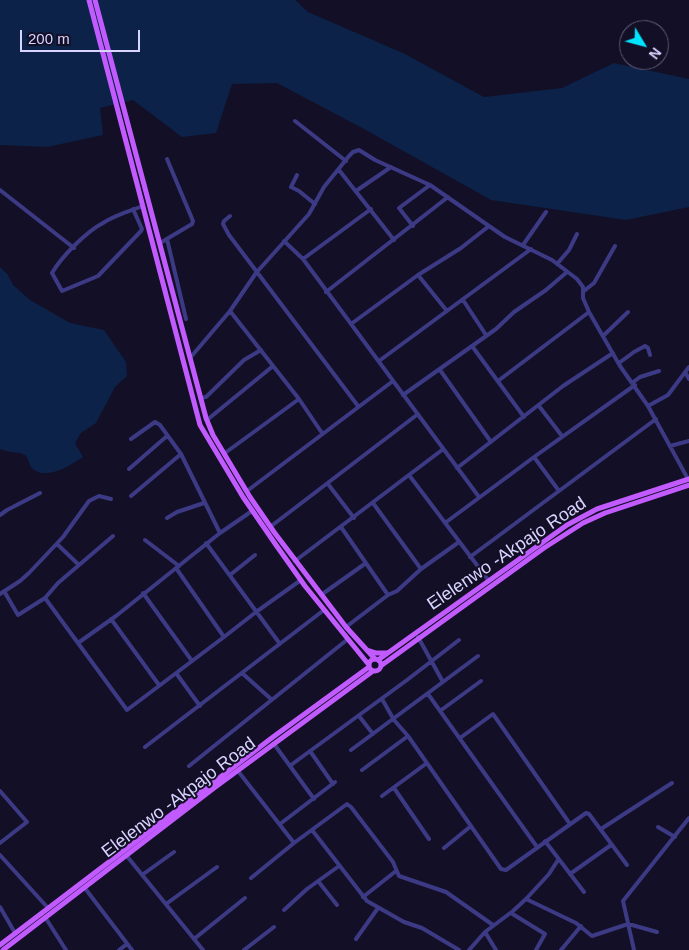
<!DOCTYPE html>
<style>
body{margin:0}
#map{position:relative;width:689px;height:950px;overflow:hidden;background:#130f26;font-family:Helvetica,sans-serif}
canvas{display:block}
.north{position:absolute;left:619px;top:20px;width:50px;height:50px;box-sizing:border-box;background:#130f26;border:1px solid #625e7d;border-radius:50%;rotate:127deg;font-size:14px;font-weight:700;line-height:20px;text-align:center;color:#d9d4ff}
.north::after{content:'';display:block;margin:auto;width:18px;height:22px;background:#00e5ff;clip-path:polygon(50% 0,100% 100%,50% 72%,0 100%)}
.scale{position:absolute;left:20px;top:30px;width:120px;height:22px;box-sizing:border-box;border:2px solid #d9d4ff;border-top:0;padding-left:6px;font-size:15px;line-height:18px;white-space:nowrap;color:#d9d4ff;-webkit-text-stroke:4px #130f26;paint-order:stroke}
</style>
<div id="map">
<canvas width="689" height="950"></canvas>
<div class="north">N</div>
<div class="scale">200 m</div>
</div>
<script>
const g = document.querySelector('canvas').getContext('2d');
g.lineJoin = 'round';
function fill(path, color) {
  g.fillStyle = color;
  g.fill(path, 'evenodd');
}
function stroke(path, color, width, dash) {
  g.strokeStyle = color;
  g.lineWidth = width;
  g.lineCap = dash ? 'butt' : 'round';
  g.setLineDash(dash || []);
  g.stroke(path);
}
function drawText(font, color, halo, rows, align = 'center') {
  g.font = font + ' Helvetica,sans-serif';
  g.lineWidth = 4;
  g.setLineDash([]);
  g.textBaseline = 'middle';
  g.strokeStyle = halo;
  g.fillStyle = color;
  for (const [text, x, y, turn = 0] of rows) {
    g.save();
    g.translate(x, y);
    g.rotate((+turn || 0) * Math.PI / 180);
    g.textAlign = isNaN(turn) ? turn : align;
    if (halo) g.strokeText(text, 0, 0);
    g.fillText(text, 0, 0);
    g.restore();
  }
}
fill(new Path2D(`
 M0,0H295L308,12L405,54L484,97L562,88L614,63L689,79V207L626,220L491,200L364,129L277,83L232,84L216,133L182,137L133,100L100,108L103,135L47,147L0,145Z
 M0,267L8,275L13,285L30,300L70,323L104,330L126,362L127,376L115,387L96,423L81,433L75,443L83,457C71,465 47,481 33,469C29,466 29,459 26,456C21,451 7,453 0,449Z`), '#0c2248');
stroke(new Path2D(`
 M295,121L346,161
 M339,170L394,240
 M297,175L291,187L299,191L315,204
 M0,190L74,248
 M356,191L391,167
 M133,209L142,229L141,231L98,276L62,291L52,273C62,256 86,232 103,223C115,215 130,211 143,206
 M230,216L224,221L223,224L229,235L358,406
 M413,226L399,208L430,185
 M167,239L186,319
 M284,241L303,259L479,497
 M160,243L192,224L193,221L167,159
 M523,245L546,212
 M303,259L371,209
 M557,264L569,250L577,234
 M418,275L447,311
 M584,291L594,283L615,246
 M326,292L448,197
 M463,300L486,335
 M230,311L299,399L322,433
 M351,324L418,275L461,248L489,226
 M603,336L628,312
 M472,346L524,417
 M190,358L230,311L256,273L309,214L324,187L349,156L353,152L359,150L375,160L430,185L489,226L505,237L552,260L577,279L583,287V298L589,312L620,366L648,406L688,479
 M379,361L531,249
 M619,363L634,352L645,346L648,348L650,355
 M440,370L491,442
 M685,372L689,379
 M498,381L589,312
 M632,383L640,377L659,371
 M403,395L496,329L514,312L546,290L567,272
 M200,398L206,397L244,360L261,350
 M539,406L562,436
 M648,406L668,395L689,367
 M207,420L273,366
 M131,439L155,422L160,425L181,454
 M670,446L689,441
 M225,453L299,399
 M534,457L559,491
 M457,468L563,386L613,353
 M129,469L167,436
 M409,475L489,581
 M328,484L354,518
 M247,491L393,381
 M131,496L181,454L220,533
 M373,503L421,569
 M0,515L7,510L40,493
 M167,518L177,512L204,503
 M445,523L534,457L635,385
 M270,527L418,414
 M341,527L388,595
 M113,536L58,583L45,598L127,710L224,637L256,612L301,580
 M145,540L179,566
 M206,543L280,644
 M57,544L79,565
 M470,557L656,419
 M295,561L442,450
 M176,568L224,637
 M230,575L255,555
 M4,591L18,615L45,598
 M143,593L192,661
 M0,594L20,581L29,573L63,537L89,501L99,496L111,499
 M321,595L366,563
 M111,619L159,685
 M346,627L388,595L397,591L421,569L459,542
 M418,637L443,682
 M78,643L116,616L220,533L252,511
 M176,673L200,706
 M242,673L271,699
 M428,694L537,847
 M382,699L394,720L408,736L501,869L506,870L586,813L589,814L627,865
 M440,711L481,681
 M359,716L373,734
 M460,738L493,714L570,824
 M274,744L314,799
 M145,747L324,610
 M351,750L478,656
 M310,751L333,784
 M291,765L407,680L459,640
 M189,766L348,639
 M362,770L408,736
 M238,771L294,843
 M394,788L429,839
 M0,791L27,822L0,843
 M382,796L427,763
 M280,824L335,782
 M658,827L675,837
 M601,829L672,783
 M312,830L367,901L404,922L422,928L459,950
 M545,841L584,892
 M444,848L471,826
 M0,855L48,908
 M126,855L203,950
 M570,874L611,845
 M142,875L174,852
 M251,878L294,843L347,804L351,807L393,862L399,876L446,892L493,925
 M318,881L337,905
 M84,887L132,950
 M363,897L396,871
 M526,899L549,874L558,860
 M166,904L217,867
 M0,907L15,933
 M284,910L307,889L339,866
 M511,913L545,934L536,950
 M45,917L66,950
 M628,925H632L657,932
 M485,932L496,950
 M194,939L245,898
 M356,939L378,908
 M119,950L127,944
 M244,950L274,927
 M469,950L485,932L513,911L526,899L576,923L592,936L628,924
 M561,950L581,926
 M634,950L623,901L689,818`), '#3d3a85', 4);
stroke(new Path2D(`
 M89,0L200,425L243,497L276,545L305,586L369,665
 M95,0L206,418L213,435L250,497L274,532L346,627L375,659
 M367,650L376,653H387
 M369 665a6 6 0 1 1 12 0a6 6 0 1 1-12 0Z
 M378,660L567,525L597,509L689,479
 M382,665L544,548L583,523L605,513L689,485
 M0,945L273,737L369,667
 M3,950L214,788L373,671`), '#c25bff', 5);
drawText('18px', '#d9d4ff', '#130f26', [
 ["Elelenwo -Akpajo Road",507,554,-34],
 ["Elelenwo -Akpajo Road",179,798,-37]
]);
</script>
